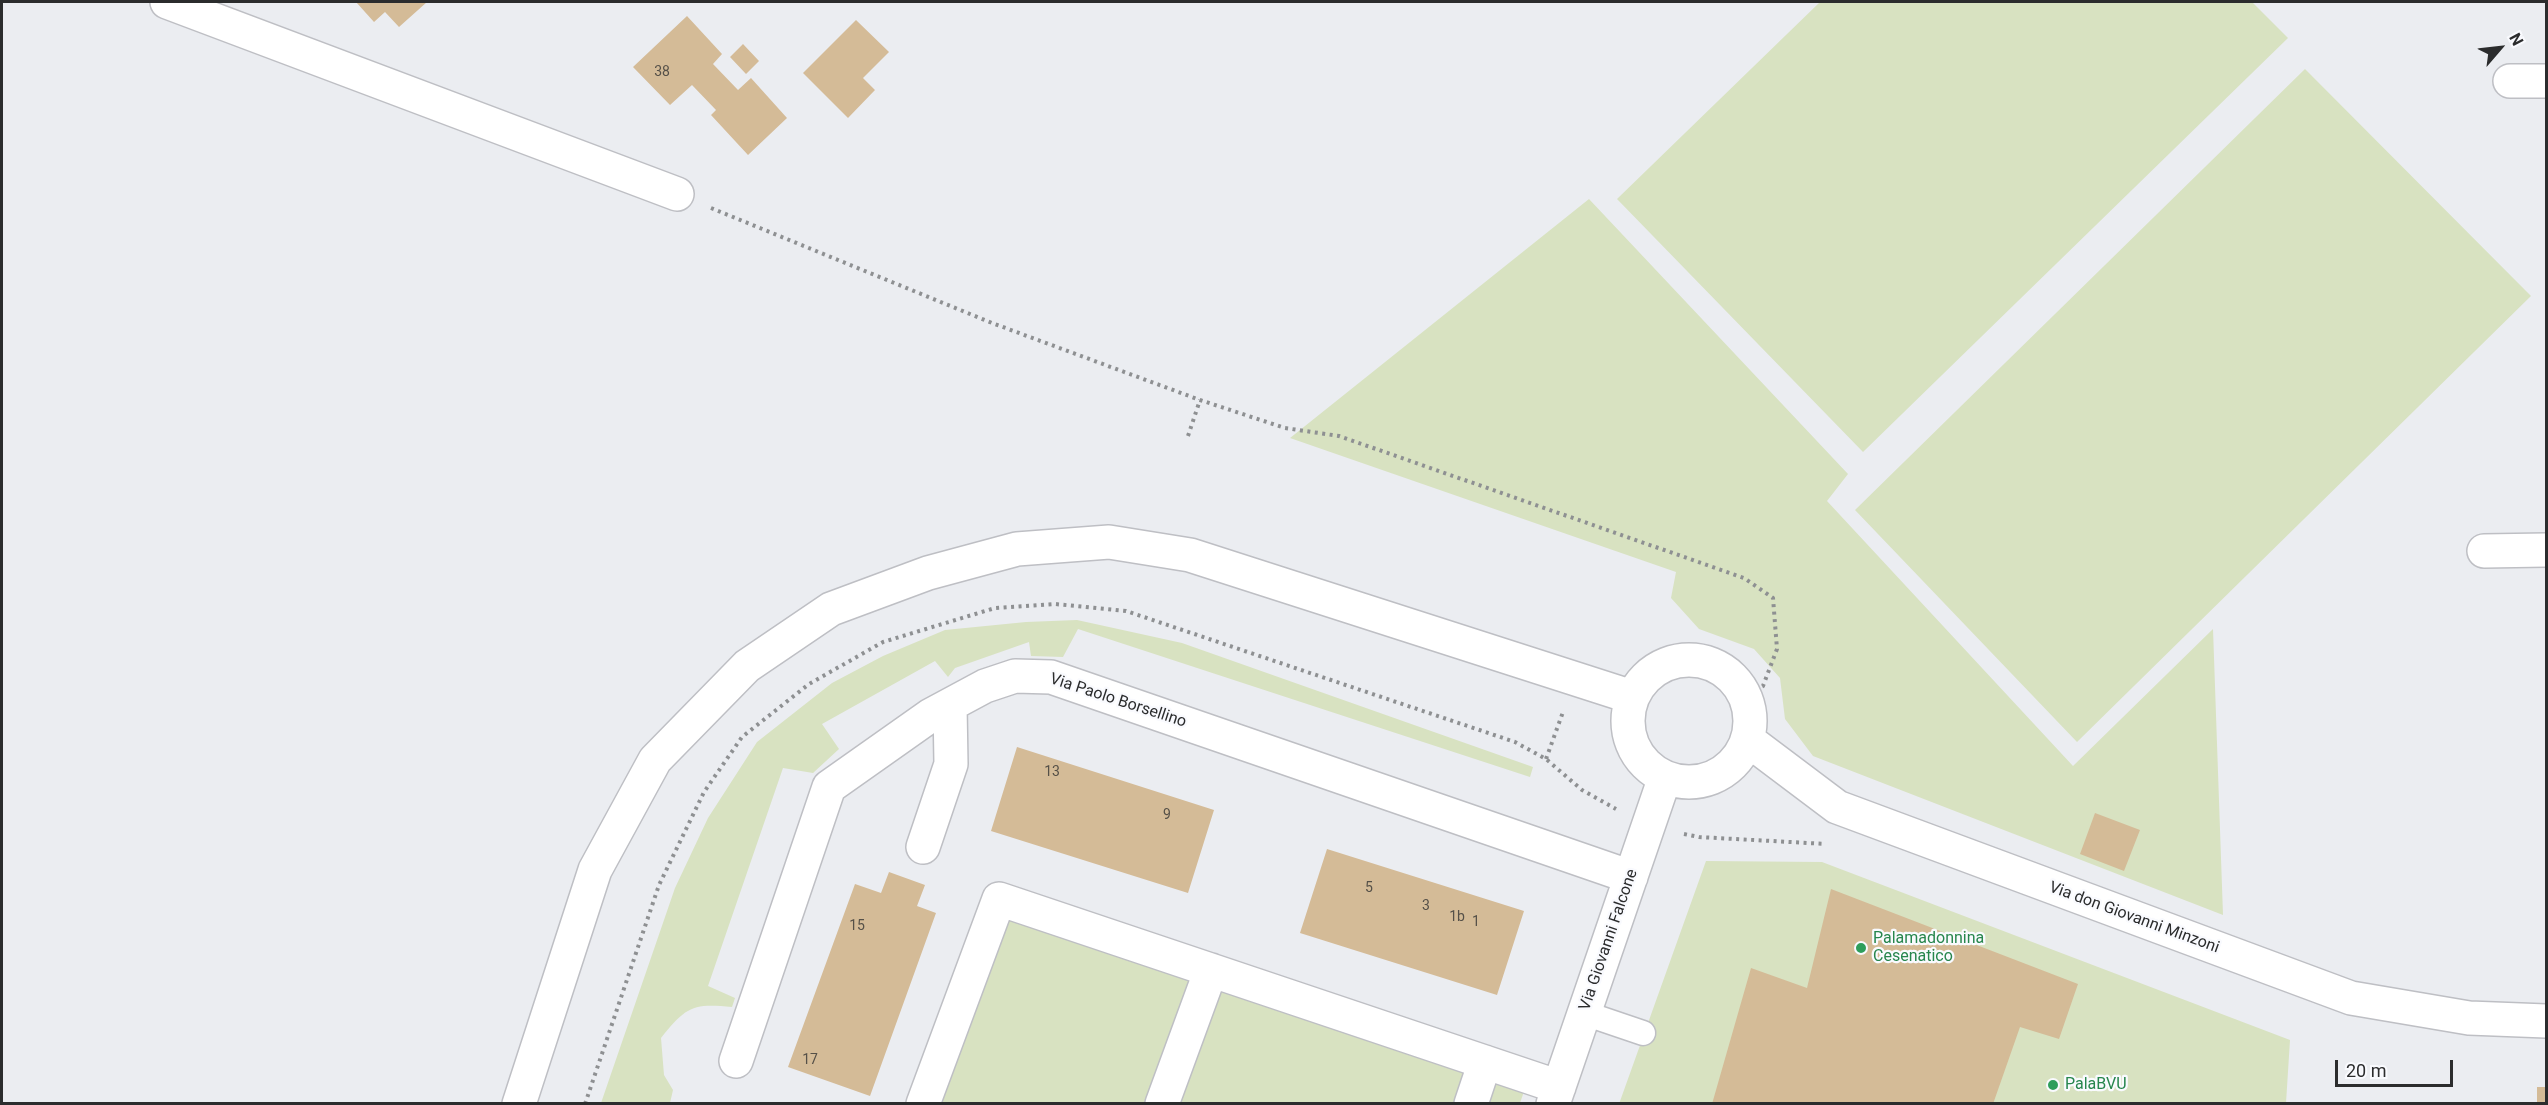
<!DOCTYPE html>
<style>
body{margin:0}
#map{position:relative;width:2548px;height:1105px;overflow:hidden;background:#ebedf1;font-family:Roboto,sans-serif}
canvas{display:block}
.frame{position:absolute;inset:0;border:3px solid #2b2c2d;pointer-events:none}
.north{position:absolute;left:2470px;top:18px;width:60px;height:60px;-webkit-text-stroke:4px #f9fafe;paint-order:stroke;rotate:62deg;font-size:16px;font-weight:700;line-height:24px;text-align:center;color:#2b2c2d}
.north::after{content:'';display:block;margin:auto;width:21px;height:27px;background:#2b2c2d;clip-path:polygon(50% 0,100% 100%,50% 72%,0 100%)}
.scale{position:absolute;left:2335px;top:1060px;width:118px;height:27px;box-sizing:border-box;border:3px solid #2b2c2d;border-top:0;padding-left:8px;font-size:18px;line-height:21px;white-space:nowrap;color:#2b2c2d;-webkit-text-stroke:4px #f9fafe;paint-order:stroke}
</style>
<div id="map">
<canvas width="2548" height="1105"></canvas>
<div class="frame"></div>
<div class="north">N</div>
<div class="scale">20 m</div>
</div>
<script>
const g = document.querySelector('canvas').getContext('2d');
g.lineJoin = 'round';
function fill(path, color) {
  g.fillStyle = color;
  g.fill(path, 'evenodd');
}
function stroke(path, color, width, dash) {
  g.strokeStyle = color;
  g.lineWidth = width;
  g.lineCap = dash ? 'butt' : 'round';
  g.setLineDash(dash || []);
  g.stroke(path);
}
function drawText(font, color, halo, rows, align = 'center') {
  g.font = font + ' Roboto,sans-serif';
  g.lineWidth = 4.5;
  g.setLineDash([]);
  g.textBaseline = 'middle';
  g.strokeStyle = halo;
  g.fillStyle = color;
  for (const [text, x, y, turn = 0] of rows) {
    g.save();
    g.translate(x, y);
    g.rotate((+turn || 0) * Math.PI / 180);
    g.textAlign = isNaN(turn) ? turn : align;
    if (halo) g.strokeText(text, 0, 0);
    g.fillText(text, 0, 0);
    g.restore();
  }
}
fill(new Path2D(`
 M1820,2H2252L2288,38L1863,452L1617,199Z
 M2305,69L2531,296L2077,742L1855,510Z
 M1589,199L1848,474L1827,501L2073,766L2213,629L2223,915L1813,756L1785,719L1780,678L1754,649L1699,629L1671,598L1676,572L1290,438Z
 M1077,620L1182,643L1533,767L1530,777L1078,629L1063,657L1031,656L1029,642L955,668L948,677L935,661L822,724L839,749L813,773L783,768L708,986L735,998L732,1007C692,1003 686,1007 661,1038L664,1075L673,1090L670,1103H601L675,888L708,818L757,742L832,683L883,656L945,630L1026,622Z
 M1706,861L1822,862L2290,1040L2286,1103L1619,1104Z
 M994,887L1532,1068L1520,1103L913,1104Z`), '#d8e2c1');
fill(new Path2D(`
 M356,2H427L399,27L385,12L374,22Z
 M687,16L722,54L713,64L738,90L751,78L787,118L748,155L711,115L716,110L692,85L670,105L633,67Z
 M856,20L889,52L863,78L875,90L848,118L803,73Z
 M743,44L759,61L746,74L730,57Z
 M1017,747L1214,810L1188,893L991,831Z
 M2095,813L2140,830L2124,871L2080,854Z
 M1327,849L1524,911L1497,995L1300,933Z
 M889,872L925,885L917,906L936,913L870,1096L788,1067L855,884L881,893Z
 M1831,889L2078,984L2059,1039L2020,1027L1993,1104H1712L1751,968L1807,988Z
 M2537,1087H2546V1104H2537Z`), '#d4bb97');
const lane = new Path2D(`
 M1584,1013L1643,1033`);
const street = new Path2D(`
 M167,2L677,194
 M2510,81H2546
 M2484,551L2546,550
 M1628 721a61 61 0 1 1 122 0a61 61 0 1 1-122 0Z
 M1748,740L1837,807L2351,998L2469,1018L2546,1021
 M923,847L951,764L950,705
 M736,1061L829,787L931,715L985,686L1015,676L1051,677L1631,877
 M519,1104L595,870L655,760L747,666L831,609L928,573L1017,549L1109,542L1190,555L1632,697
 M923,1104L999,899L1559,1087
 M1162,1104L1211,970
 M1471,1104L1485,1062
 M1553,1104L1665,777`);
stroke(lane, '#bebfc4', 27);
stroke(street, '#bebfc4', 36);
stroke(new Path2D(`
 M711,208L992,323L1200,400L1285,428L1339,436L1744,578L1773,598L1777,649L1763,686L1745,695
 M1188,436L1200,400
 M1546,759L1563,712
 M1684,834L1699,837L1826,844
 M585,1104L659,885L704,792L742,737L809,684L883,642L995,608L1055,604L1126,611L1515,742L1546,759L1582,790L1616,809`), '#8e9092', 4, [3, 4.5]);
stroke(lane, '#fff', 24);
stroke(street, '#fff', 33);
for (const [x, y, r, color] of [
 [1861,948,6,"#2e9e5b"],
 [2053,1085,6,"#2e9e5b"]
]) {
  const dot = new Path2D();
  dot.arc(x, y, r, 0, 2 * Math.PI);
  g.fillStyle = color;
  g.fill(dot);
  stroke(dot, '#f9fafe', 2);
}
drawText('14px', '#555048', null, [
 ["38",662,72],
 ["13",1052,772],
 ["9",1167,815],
 ["5",1369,888],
 ["3",1426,906],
 ["1b",1457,917],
 ["1",1476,922],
 ["15",857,926],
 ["17",810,1060]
]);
drawText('16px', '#2b2c2d', '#f9fafe', [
 ["Via Paolo Borsellino",1118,701,18],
 ["Via don Giovanni Minzoni",2134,918,20],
 ["Via Giovanni Falcone",1609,940,-71]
]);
drawText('16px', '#27864d', '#f9fafe', [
 ["Palamadonnina",1873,939],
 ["Cesenatico",1873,957],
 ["PalaBVU",2065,1085]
], 'left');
</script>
